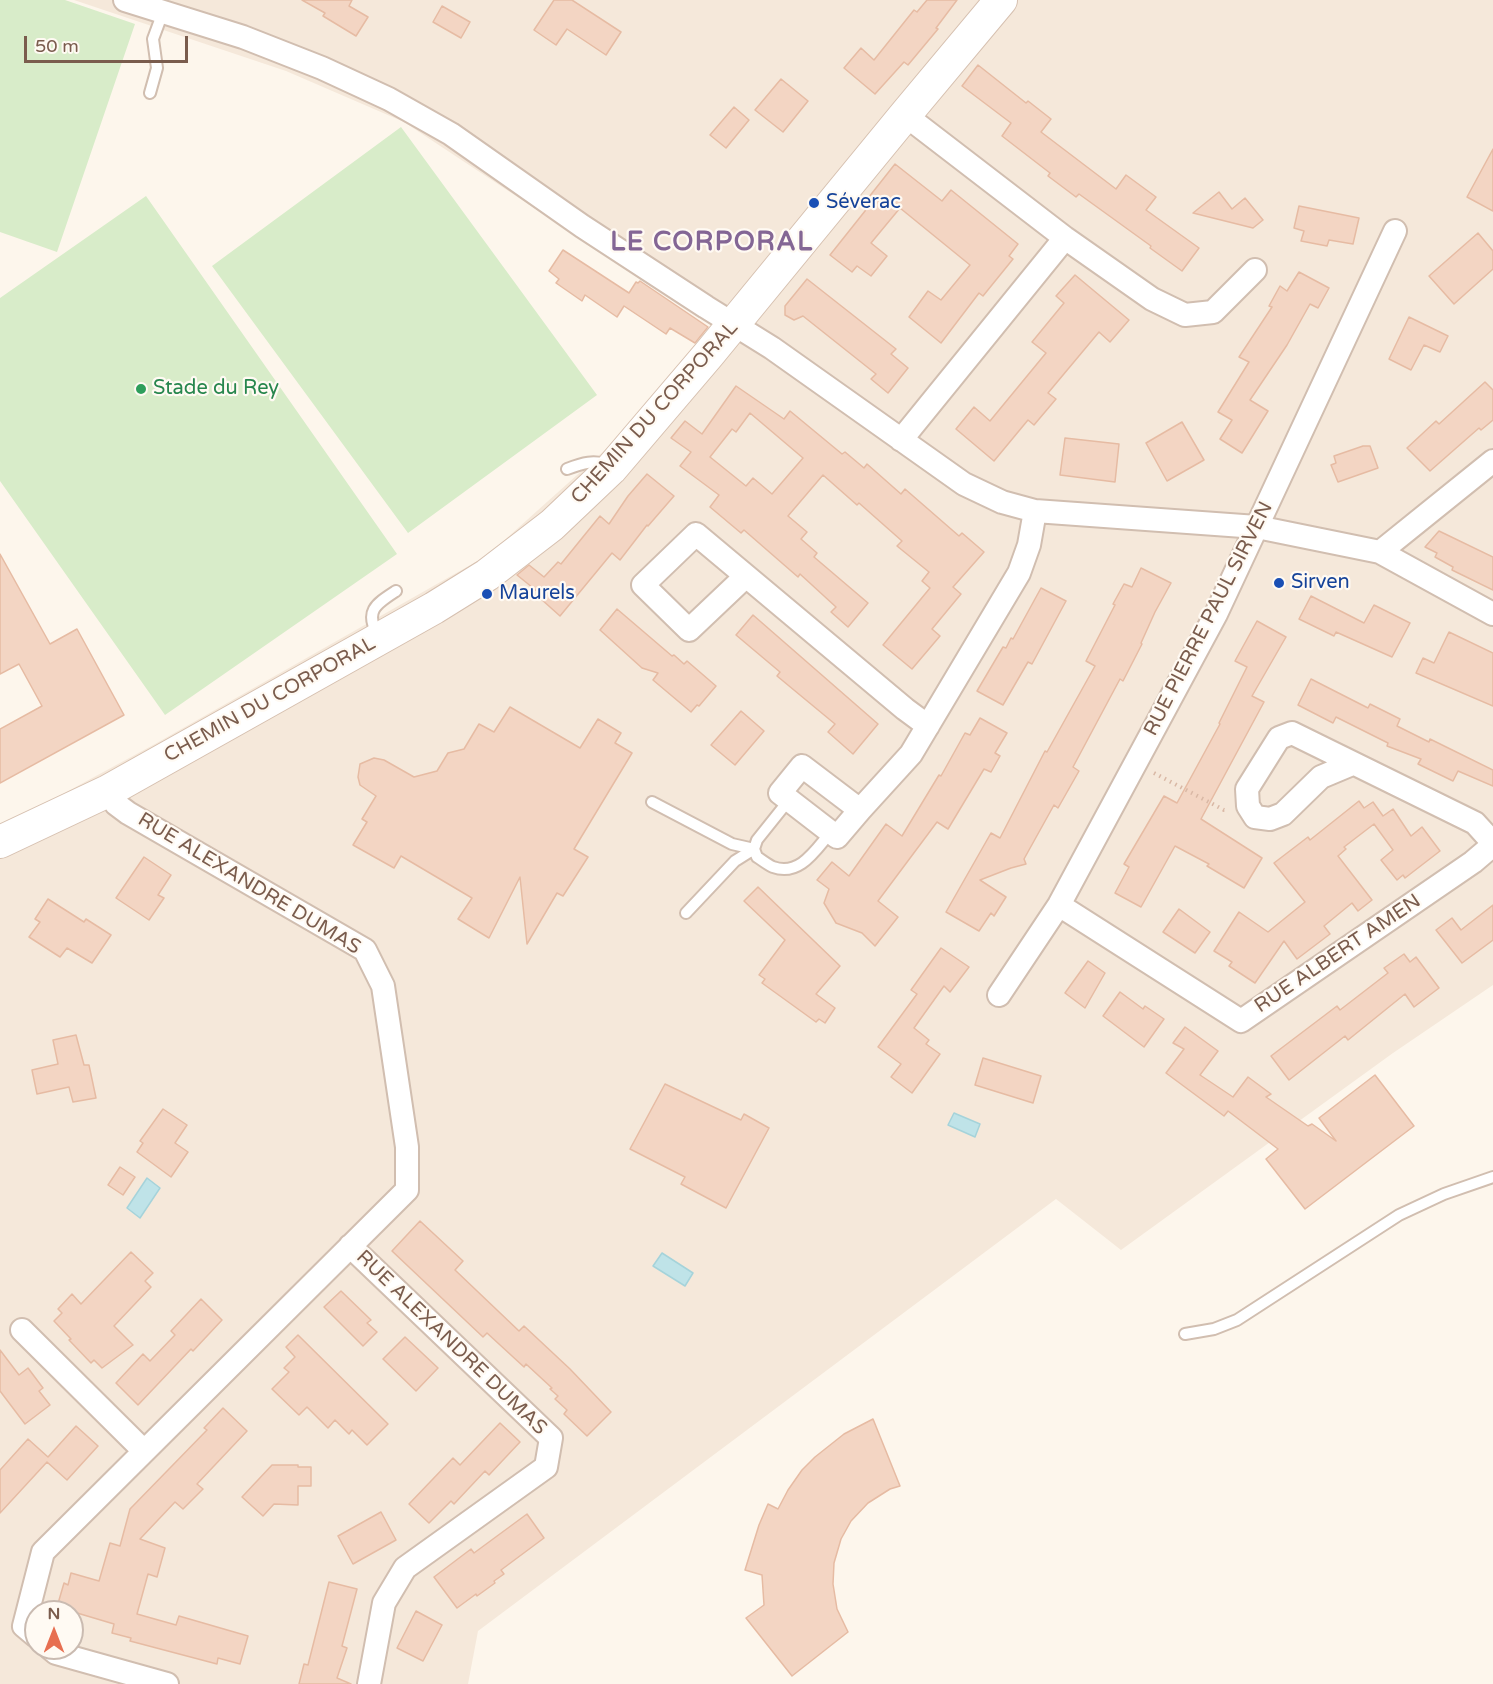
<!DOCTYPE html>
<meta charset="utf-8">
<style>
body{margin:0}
#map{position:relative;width:1493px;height:1684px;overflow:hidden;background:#fdf6ec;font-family:"Varela Round",sans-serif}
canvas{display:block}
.north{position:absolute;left:24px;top:1600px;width:60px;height:60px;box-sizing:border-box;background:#fffaf3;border:2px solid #cabbb1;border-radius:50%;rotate:0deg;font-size:16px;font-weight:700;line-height:24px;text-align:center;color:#7a5c4d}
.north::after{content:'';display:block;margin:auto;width:21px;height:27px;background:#e76f51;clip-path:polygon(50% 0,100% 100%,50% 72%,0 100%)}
.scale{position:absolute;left:24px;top:36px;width:164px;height:27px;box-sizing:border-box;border:3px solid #7a5c4d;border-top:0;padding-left:8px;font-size:18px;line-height:21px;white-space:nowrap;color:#7a5c4d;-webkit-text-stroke:4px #fffaf3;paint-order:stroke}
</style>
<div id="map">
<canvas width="1493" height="1684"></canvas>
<div class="north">N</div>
<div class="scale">50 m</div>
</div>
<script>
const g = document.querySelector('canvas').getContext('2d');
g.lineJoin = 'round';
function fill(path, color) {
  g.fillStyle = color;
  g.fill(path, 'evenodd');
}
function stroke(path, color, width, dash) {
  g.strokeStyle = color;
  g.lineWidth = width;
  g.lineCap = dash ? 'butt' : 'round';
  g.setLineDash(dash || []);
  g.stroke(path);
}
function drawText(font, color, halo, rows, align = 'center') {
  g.font = font + ' "Varela Round",sans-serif';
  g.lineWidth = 4.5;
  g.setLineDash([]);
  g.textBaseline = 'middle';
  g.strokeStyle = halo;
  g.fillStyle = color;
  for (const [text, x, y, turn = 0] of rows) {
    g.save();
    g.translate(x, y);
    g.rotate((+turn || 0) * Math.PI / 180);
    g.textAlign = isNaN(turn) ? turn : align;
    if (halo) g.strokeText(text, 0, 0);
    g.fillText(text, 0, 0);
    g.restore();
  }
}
fill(new Path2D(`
 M74,0H1493V985L1393,1053L1121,1250L1056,1199L478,1631L468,1684H0V828L155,744L488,555L616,440L711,325L404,122L286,71ZM36,1612H72V1648H36Z`), '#f5e8da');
fill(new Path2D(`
 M0,0H65L135,24L57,252L0,232Z
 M401,127L597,395L408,533L212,266Z
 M146,196L397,554L165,715L0,481V298Z`), '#d8ecc9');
const water = new Path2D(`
 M954,1113L980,1124L975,1137L948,1125Z
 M147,1178L160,1188L140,1218L127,1208Z
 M662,1253L693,1273L685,1286L653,1266Z`);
fill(water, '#bfe3e8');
stroke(water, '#a5d3da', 1.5);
const building = new Path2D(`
 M302,0H352L349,6L368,17L356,36L323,16L325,13Z
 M554,0H572L621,32L606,55L567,29L556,45L534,30Z
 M927,0H957L936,28L938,29L908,65L904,62L875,94L844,68L861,48L874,60L914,10L917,12Z
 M442,6L470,22L461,38L433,22Z
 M978,65L1026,103L1028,101L1051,119L1041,132L1116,189L1126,175L1156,197L1146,210L1199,248L1182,271L1150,248L1151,246L1079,194L1076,197L1048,176L1050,173L1002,136L1011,123L962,86Z
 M781,79L808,101L783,132L755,110Z
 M734,107L749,120L726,148L710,135Z
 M1493,149V211L1467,197Z
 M895,164L942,201L951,190L1018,244L1009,256L1013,259L983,296L979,293L941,343L909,317L928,291L941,300L970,265L900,208L871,243L887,256L871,276L857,266L852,272L830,255L869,206L865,202Z
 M1219,192L1232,209L1245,198L1263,220L1253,228L1193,213Z
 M1299,206L1359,218L1353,244L1329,240L1327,246L1301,241L1304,231L1294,228Z
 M1478,233L1493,251V269L1454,304L1429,276Z
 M563,250L629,293L636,282L638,283L640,281L708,327L695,343L670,328L666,334L624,306L617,317L585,295L582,301L556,283L559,279L549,271Z
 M1299,272L1329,288L1318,308L1310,304L1287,345L1250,400L1268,411L1242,453L1220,439L1232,420L1218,412L1249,362L1239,357L1272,307L1269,306L1280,286L1287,291Z
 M1075,275L1129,320L1110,342L1099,332L1048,393L1056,399L1034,425L1028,420L994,461L956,429L974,407L990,421L1046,353L1032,342L1064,303L1056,296Z
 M807,279L896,349L891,354L908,368L888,393L871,379L876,374L803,316L794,320L785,315V306Z
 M1409,317L1448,336L1440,352L1424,345L1411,370L1389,359Z
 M1485,382L1493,390V420L1481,430L1479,428L1430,471L1407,448L1436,421L1439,424Z
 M736,386L784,419L790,411L842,454L845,452L864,468L867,464L901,494L905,489L959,536L962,533L984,552L953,587L961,594L932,629L940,636L912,669L883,645L930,588L922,581L929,572L897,546L902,541L859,503L857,505L823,475L788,516L807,532L801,539L817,553L814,557L868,603L848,627L831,612L836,607L800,574L798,577L744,530L741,533L710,507L719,495L680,466L691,452L671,438L685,421L702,434ZM750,413L803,458L772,494L753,478L746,486L710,457L732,429L736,432Z
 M1182,422L1204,460L1167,481L1146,443Z
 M1065,438L1119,444L1115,482L1060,475Z
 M1363,446H1370L1378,468L1338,482L1331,465L1336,463L1334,456Z
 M647,474L674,496L648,526L647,525L620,560L612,553L560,616L541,599L543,596L517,575L529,565L544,577L558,562L561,564L600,516L609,524L628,496Z
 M1439,531L1493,557V590L1452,570L1453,567L1435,557L1437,553L1425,547Z
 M0,554L50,644L77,629L124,715L0,783V729L42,706L19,664L0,674Z
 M1141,568L1171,583L1155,612L1141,643L1142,644L1123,681L1120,679L1073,767L1079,771L1058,808L1054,805L1024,859L1026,864L1011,868L980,880L1006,897L994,916L991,913L979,931L946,912L991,833L1000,838L1045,751L1047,752L1095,666L1086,661L1115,605L1113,604L1124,584L1132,587Z
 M1041,588L1066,601L1032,664L1028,662L1003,705L977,691L1003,647L1006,648L1011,638L1013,639Z
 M1311,596L1364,623L1374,605L1410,623L1392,657L1336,632L1334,636L1299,619Z
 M617,609L672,656L674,655L684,664L687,661L716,686L699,706L697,705L691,712L653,680L658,673L642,668L600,630Z
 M753,615L878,724L853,754L828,732L835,724L777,676L780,672L736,635Z
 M1257,621L1286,637L1252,696L1264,702L1201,819L1262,858L1244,888L1207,866L1209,864L1175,846L1141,907L1115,893L1129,867L1124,864L1164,796L1177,803L1220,724L1219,723L1247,667L1235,661Z
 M1449,632L1493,653V706L1416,673L1423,658L1434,663Z
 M1311,679L1368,708L1370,704L1400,719L1397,726L1429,742L1430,739L1493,770V786L1458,771L1453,781L1418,764L1421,759L1387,746L1388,743L1336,717L1333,723L1298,705Z
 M510,707L580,748L598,719L621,733L615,743L632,753L574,849L588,857L563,896L557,893L527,944L520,877L489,938L458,919L472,898L401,856L394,868L353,845L367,822L362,819L376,796L360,785L358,777L360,764L374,758L384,760L414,777L437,771L448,753L464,749L479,724L494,732Z
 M741,711L764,731L735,765L711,745Z
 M980,718L1007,733L995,753L1000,756L991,772L984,769L948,829L937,822L878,901L898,917L875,946L862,933L836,923L824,903L829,889L817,880L832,862L849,876L886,824L902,836L939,775L941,776L965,733L970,735Z
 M1359,801L1364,808L1373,802L1383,816L1393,809L1411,836L1422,827L1440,851L1405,878L1403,875L1397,880L1381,860L1393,850L1374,824L1344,847L1346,849L1338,856L1372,900L1358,911L1352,903L1324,926L1330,934L1297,959L1284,941L1255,983L1229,966L1232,962L1214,951L1239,912L1268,932L1305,902L1274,863L1308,837L1310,840Z
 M144,857L171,875L158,895L164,898L149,920L116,898Z
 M758,887L840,966L816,994L835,1008L825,1023L819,1019L816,1022L762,983L765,979L759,975L785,940L744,901Z
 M48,899L84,922L86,919L111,935L92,963L67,948L60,957L29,937L40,922L35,919Z
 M1493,905V940L1462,963L1436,930L1452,918L1461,930Z
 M1179,909L1210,932L1195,953L1163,932Z
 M941,948L969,967L950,992L944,986L914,1028L929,1040L926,1044L940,1054L912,1093L891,1077L901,1064L878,1047L917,994L911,990Z
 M1404,954L1410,962L1416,957L1439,988L1414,1007L1405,994L1348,1040L1345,1036L1289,1080L1271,1056L1337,1006L1340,1010L1388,973L1384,968Z
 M1088,961L1105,973L1085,1008L1065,993Z
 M1120,992L1143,1009L1145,1006L1164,1019L1144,1047L1103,1016Z
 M1185,1027L1218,1051L1200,1075L1233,1097L1248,1077L1271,1094L1266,1097L1308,1126L1312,1124L1336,1141L1319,1118L1375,1075L1414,1126L1305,1209L1266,1159L1278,1149L1228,1111L1224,1116L1166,1073L1184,1049L1173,1043Z
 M76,1035L84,1065H89L96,1098L73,1102L69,1087L37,1094L32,1070L58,1064L53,1040Z
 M983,1058L1041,1076L1033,1103L975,1085Z
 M665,1084L741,1120L744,1114L769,1128L726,1208L681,1184L685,1177L630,1149Z
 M163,1109L187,1125L175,1143L188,1152L171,1177L137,1152L143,1143L140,1141Z
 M120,1167L135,1177L123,1195L108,1185Z
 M420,1221L463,1261L455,1270L519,1331L524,1326L570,1369L611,1412L587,1436L564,1414L567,1410L555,1399L558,1396L550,1389L552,1388L526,1364L524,1367L487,1333L483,1337L392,1251Z
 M131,1252L153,1273L145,1281L151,1287L114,1326L133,1345L102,1368L94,1360L91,1363L69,1340L71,1339L54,1321L62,1313L58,1309L72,1294L81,1304Z
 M341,1291L371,1320L367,1323L377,1332L363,1346L324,1307Z
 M201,1299L222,1320L193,1351L191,1349L138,1405L116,1383L143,1354L150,1361L175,1335L171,1331Z
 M298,1335L388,1424L367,1445L352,1430L349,1434L335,1420L328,1428L307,1407L299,1415L272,1389L289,1372L284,1368L295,1357L286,1347Z
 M405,1337L438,1368L416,1391L383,1359Z
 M0,1350L19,1375L28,1368L43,1388L39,1391L50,1405L25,1424L0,1391Z
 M223,1408L247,1431L197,1484L203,1489L183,1509L175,1502L140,1539L165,1548L157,1577L148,1574L137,1614L176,1625L179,1616L248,1636L240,1664L218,1658L217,1664L130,1641L131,1638L112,1633L114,1624L57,1607L64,1583L68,1585L71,1573L99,1581L110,1543L120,1546L130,1509L207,1430L204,1428Z
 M873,1419L900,1486L890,1489L868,1503L851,1521L841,1539L834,1563L833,1584L837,1609L848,1632L792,1676L746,1618L764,1605L762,1575L745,1570L759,1525L768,1504L778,1509L788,1490L802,1470L815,1457L844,1434Z
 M500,1423L520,1442L489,1475L485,1471L454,1504L451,1501L429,1523L409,1504L453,1458L460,1465Z
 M76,1426L98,1446L67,1480L47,1462L0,1513V1470L28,1439L48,1457Z
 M272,1465H298V1467H311V1486H298V1505L274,1504L263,1516L242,1497Z
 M381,1512L396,1540L353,1564L338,1536Z
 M527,1514L544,1538L501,1570L504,1574L494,1581L495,1583L477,1596L476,1594L457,1608L434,1577L471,1549L474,1553Z
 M329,1582L357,1589L342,1646L347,1648L337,1678L351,1684H299L304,1664L308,1665Z
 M416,1611L442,1625L423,1661L397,1648Z`);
fill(building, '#f3d5c3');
stroke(building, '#e6bba3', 1.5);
const lane = new Path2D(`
 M150,93L157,68L153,39L163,12
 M567,469C580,464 597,458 608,467
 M378,635C364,611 376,604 396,591
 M789,800L757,840L754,849L757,857C762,860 768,865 773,867C800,877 816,849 831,832
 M652,802L732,844L754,849
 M686,913L735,861L754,849
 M1185,1334L1214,1329L1237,1320L1399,1215L1444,1194L1493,1177`);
const street = new Path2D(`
 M125,0L243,37L322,68L389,99L451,134L582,226L706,307L772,348L964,484L1002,502L1035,511L1257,527L1380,552L1493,614
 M905,115L1065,238L1152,299L1185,315L1213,312L1255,270
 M901,440L1065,238
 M1380,552L1493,461
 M746,576L689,630L643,585L696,534L905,709L928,726
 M1352,764L1321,777L1283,814L1270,819L1255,817L1248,806L1247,789L1279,738L1292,733L1475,823L1493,843
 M860,810L837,837L780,793L802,766L860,810L911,754L1019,573L1029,545L1035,511
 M1059,905L1241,1021L1473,862L1493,845
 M999,995L1059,905L1216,614L1395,231
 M350,1246L551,1438L546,1467L405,1568L384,1603L369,1684
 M22,1330L144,1451
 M36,1636L24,1626L43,1552L407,1190V1147L383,986L365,950L128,813L116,804L108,791
 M50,1648L56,1653L167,1684`);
const secondary = new Path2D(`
 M0,842L108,791L434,608L487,575L552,525L611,469L709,354L905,115L1001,0`);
stroke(lane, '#d1beb0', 14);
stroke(street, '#d1beb0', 26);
stroke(secondary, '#d6c0b0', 34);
stroke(new Path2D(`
 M1154,773L1224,810H1227`), '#d9b8a5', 4, [1.5, 4.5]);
stroke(lane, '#fff', 10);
stroke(street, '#fff', 22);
stroke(secondary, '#fff', 32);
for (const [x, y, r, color] of [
 [814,203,6,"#1a4fb4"],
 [141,389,6,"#2e9e5b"],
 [1279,583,6,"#1a4fb4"],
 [487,594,6,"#1a4fb4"]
]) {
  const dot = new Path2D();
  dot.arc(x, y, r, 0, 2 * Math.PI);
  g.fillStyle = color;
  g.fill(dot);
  stroke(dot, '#fffaf3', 2);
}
drawText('20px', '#164399', '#fffaf3', [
 ["Séverac",826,203],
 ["Sirven",1291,583],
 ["Maurels",499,594]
], 'left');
drawText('20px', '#27864d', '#fffaf3', [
 ["Stade du Rey",153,389]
], 'left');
drawText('20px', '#7a5c4d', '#fffaf3', [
 ["CHEMIN DU CORPORAL",655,413,-48],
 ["RUE PIERRE PAUL SIRVEN",1209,619,-63],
 ["CHEMIN DU CORPORAL",270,700,-29],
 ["RUE ALEXANDRE DUMAS",249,884,31],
 ["RUE ALBERT AMEN",1338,954,-34],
 ["RUE ALEXANDRE DUMAS",451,1343,44]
]);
g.letterSpacing = '1.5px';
drawText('bold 26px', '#846695', '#fffaf3', [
 ["LE CORPORAL",712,243]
]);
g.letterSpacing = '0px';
</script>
